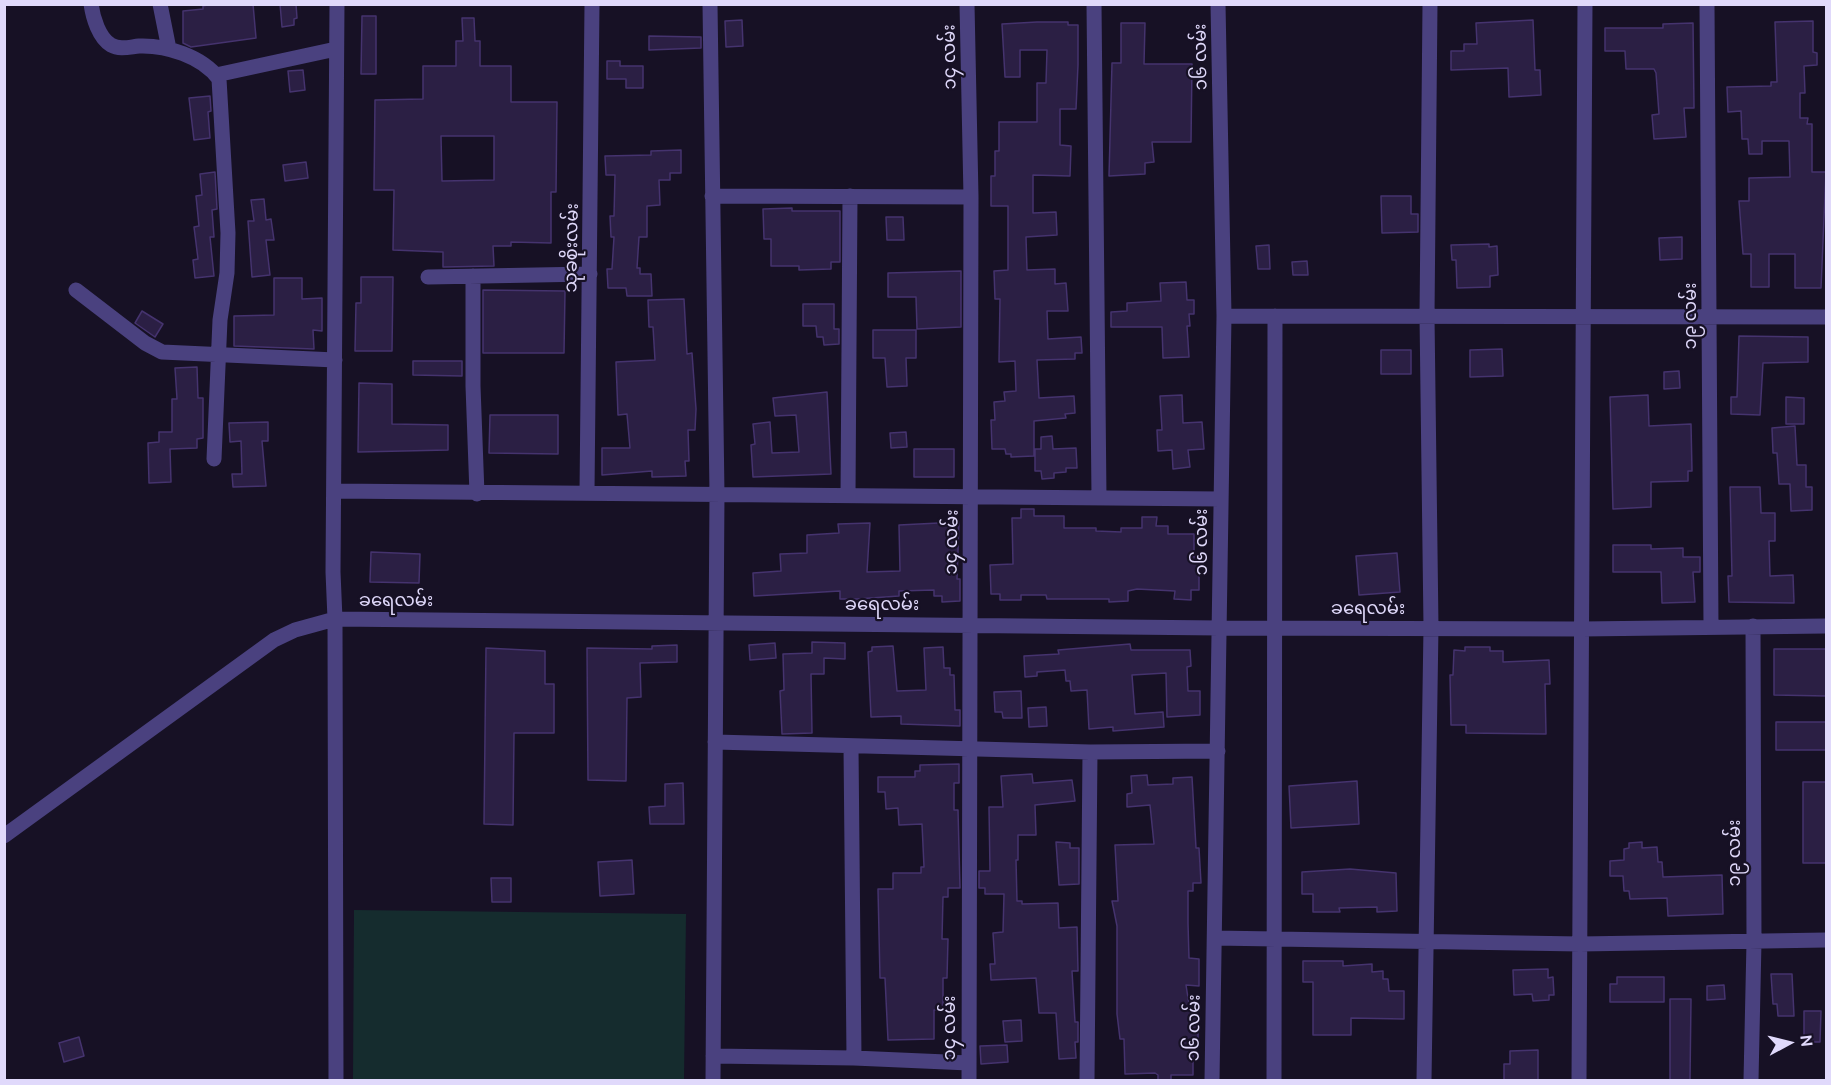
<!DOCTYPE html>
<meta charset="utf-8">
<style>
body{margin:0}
#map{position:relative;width:1831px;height:1085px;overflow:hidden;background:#171125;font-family:Ubuntu,sans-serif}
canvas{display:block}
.frame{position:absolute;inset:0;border:6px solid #e0d9fb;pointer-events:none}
.north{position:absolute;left:1759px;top:1013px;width:60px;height:60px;-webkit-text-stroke:4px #171125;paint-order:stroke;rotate:83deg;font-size:16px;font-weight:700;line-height:24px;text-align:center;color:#e0d9fb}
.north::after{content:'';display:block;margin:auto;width:21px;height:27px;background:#e0d9fb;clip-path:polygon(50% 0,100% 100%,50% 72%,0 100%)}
</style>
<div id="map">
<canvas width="1831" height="1085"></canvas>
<div class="frame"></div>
<div class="north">N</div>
</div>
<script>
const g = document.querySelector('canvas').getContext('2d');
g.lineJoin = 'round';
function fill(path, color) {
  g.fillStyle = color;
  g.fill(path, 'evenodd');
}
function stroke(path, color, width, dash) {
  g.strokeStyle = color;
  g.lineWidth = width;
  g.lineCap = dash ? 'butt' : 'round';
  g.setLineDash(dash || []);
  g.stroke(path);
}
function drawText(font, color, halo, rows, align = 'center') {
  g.font = font + ' Ubuntu,"Noto Sans Myanmar",sans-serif';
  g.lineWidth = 4.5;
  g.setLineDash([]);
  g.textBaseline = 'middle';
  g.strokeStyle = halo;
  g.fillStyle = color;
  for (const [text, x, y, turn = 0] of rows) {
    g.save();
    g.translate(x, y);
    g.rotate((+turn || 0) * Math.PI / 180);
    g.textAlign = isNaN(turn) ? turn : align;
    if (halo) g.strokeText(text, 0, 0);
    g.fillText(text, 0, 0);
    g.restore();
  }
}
fill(new Path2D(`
 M354,910L686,914L684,1080H353Z`), '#152c2e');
const building = new Path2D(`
 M253,4L256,38L191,47L183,43V11L203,9V6L212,4Z
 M280,4H296L297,18L294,19V25L282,27Z
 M362,16H376V74H361Z
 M462,18H474L475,41H480V66H511V102H557L556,192H551V243L511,242V246H493L494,266L443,267V252L393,250L394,190H374L375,100L423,99V66H456V41H463ZM441,136H494V180L442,181Z
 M742,20L743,46L726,47L725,21Z
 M1533,20L1535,70H1540L1541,95L1509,97L1508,68L1451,70V51H1464V44H1477L1476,23Z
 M1813,21V52L1817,53V65L1804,66L1805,93H1800V118H1808L1807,124H1812V172H1826L1821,288H1795V254H1769V287H1751V254H1743L1739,201H1749V178L1790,177L1789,141H1762V154H1749L1748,139H1742L1741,111L1728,112L1727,87L1771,86V82H1777L1775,22Z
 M1037,22H1068V25H1078V65L1076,109H1060V145L1071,146L1070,176L1033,175V213L1056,212L1057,235L1026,237L1027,270L1055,269V284L1066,283L1068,311H1047L1048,339L1081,337L1082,353H1075V359L1037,360L1039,398L1074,396L1075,413L1065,414L1066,418L1034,421V456L1011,457V454H1006L1005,449H992L991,420H995L994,402L1005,401L1004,392L1016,391L1015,361L999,362L1000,299H995L994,271L1008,270V206H991V176H995V151H999V122H1037V83H1046L1047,50H1020V77H1005L1002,24Z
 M1121,23H1145L1144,64H1192L1191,142H1152L1154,162L1145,163V174L1109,176L1112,63H1121Z
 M1693,23L1694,108H1684L1686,137L1654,139L1652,115L1659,114L1656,73L1654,69H1626L1625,51H1605V28H1663V24Z
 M649,36L701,37V48L649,50Z
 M607,61H620V66H643V88H626V79H607Z
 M303,70L305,90L290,92L288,71Z
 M210,96L211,111L208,112L210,138L194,140L189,98Z
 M681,150V173H670V180H659L660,205L647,206V237H639L637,268H640V274H651L652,296H627L626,288H608L607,269H612L614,237H611L610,216H614L615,175H606L605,156L651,155V151Z
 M306,162L308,178L285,181L283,165Z
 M215,172L217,209L212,210L214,237H210L214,276L195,278L193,260L198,259L194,227L199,226L196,196L202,195L200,174Z
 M1381,196H1411V214H1418V232L1382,233Z
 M264,199L266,220L271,219L274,240H266L270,275L252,277L248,221H254L251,200Z
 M792,208V211H840V262H831V269L799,270V266H771V239H764L763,209Z
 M886,217H903L904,240H887Z
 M1682,237V259L1660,260L1659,238Z
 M1489,244V247L1497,246L1498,275L1490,276V287L1457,288L1456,260H1452L1451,245Z
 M1269,245L1270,269H1258L1256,246Z
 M1307,261L1308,275H1293L1292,262Z
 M961,271V327L917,329L916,297H888V273Z
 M361,277H393L392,351H355L356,303H361Z
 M274,278H302V299L322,298V331L313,330L314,349L234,346V316L274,315Z
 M1186,282L1187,300H1194V314H1189L1190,326H1187L1189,357L1163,358L1162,327H1111V312L1127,311V303L1161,301L1160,283Z
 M483,290L565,291L564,353H483Z
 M684,299L687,354L692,353L696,409L695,430H688L689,461H685L686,476L652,477V471L602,475V448H630L627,414L618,415L616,362L655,360L653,327H649L648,300Z
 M803,304H834V329H839V344L824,345L823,337H817L816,326H803Z
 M142,311L163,324L155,337L135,323Z
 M873,330H916V358H906L907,386L887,387L885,358H873Z
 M1739,336L1808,337V362L1763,363L1760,415L1731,414V397H1737Z
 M1502,349L1503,376L1470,377V350Z
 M1381,350H1411V374H1381Z
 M413,361H462V376L413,375Z
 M197,367L198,398H203V438L197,439V448L170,449L171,482L149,483L148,443L159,442V432H172V399H177L175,368Z
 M1679,371L1680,388L1664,389V372Z
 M359,383L392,384V424L448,425V450L358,452Z
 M827,392L831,474L753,477L751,445L755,444L753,424L770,422L772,453L799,452L796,415L775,416L773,398Z
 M1182,395L1183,423L1202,422L1204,449L1188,450L1190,467L1173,469L1172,450L1158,451L1157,430H1162L1160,396Z
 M1648,395L1649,426L1691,424L1692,471H1688V481L1651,482V507L1613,509L1610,397Z
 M1786,397L1804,398V424H1786Z
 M490,415H558V454L489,453Z
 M268,422V441H262L266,486L233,487L232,474H242L241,441L230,442L229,423Z
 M1795,426L1797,465H1806V487H1812V510L1791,511L1790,484H1779L1777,453H1773L1772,428Z
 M906,432L907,447L891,448L890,433Z
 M1052,436L1053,449L1076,448L1077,468H1066V472L1054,473V478L1042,479L1041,471H1035V449H1041V437Z
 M914,449H954V477H914Z
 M1730,487H1760L1761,513H1775V541H1769L1770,576L1793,575L1794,603L1729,602L1728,576H1732Z
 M1021,509H1034V516H1064V528H1096V531L1121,532V528H1142V517H1157L1156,526H1168V534H1194V557H1199V590H1191V600L1174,599L1175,591L1137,589L1128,591V601L1109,602V599H1047L1046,595H1021V600H1000V594H991L990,565L1013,564L1012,518H1021Z
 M959,522L957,579H960V601L942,602V596H934V590L899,591V596L857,599H840V591L754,596L753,573L781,571L780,554L807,553V535L839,533L838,524L870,523L867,572L900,571L899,525Z
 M1613,545H1651V549L1683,548V557H1700V572H1693L1695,602L1662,603L1661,572H1613Z
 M371,552L420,554L419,583L370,582Z
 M1397,553L1400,592L1359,595L1356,556Z
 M812,642L845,643V659L824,658V674H811L812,733L782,734L780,691L784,690L783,654L812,653Z
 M775,643L776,658L750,660L749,645Z
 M1130,644L1131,650H1190L1191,666L1187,667L1188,691H1200V715L1167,717L1166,673L1132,675L1135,714L1163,712L1164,727L1113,731V727L1089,729L1087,690L1071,691L1070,681H1066L1065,670L1037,672V676L1025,677L1024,656L1059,654L1058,650Z
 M677,645V662L640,663L641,697L627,698L626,781L588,780L587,648L652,649V646Z
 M893,646L897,691L926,690L924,648L943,647L944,668H950V675H954L955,710H960V726L901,724V716L871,717L868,652L872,651V647Z
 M1465,647H1490V651H1503V662L1549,660L1550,684H1545L1546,734L1466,733V725H1451L1450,675H1453L1454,650L1465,651Z
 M486,648L545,651V684H554V733H514L513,825L484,824Z
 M1774,649H1827V696L1774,695Z
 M1021,691L1022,718H1003L1002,712H995L994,692Z
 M1046,707L1047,726L1029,727L1028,708Z
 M1776,722H1827V750H1776Z
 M959,764V783H954V810H958L960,888H948V897H943L942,939H948L947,978H943V1010H934V1039L888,1040L885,978H880L878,889H893V873H921V867H924L922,824L899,825L898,808L886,809L885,792H878V777H915V771H920V765Z
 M1032,774L1033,783L1072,780L1075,801L1035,805L1036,835H1018V860H1016L1017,901H1022V904L1058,903L1059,928L1077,927L1078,971H1072L1075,1022H1078V1042H1075L1076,1058L1059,1059L1056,1013H1039L1036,978L991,980L990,964H995L993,933L1003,932L1004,894H985V888H979V871H990L989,807H1003L1001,776Z
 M1147,775L1148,785L1173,784V778L1192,777L1196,848H1199L1201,883H1193V891H1188V923L1189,958L1199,959V986L1186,985L1191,1017H1198V1046H1193V1075H1171V1080H1158V1075L1155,1073L1125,1074L1124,1039H1120L1117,1014V926L1112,901H1118L1115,845L1154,844L1150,805L1127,807V794L1132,793L1131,776Z
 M1357,781L1359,824L1291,828L1289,786Z
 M1803,782H1827V863H1803Z
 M683,783L684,824H650L649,807L665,806V784Z
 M1056,842L1070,843V848H1079V884L1059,885Z
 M1642,842V848L1657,847L1658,862H1662L1663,877L1722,875L1723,914L1668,916L1667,898L1630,899L1629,891H1624L1623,876H1610V861L1624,860V849L1629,848V843Z
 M632,860L634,894L600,896L598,862Z
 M1350,869L1396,873L1397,911L1377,912V907L1339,908L1340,912H1313V894H1302V872Z
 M491,878H511V902H492Z
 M1303,961H1343V966L1372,964V972L1383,971V979H1388L1389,991H1404V1019L1351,1018V1035H1313V982H1303Z
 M1548,969V978L1553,977L1554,995H1549V1000L1533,1001L1532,994L1514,995L1513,970Z
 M1771,974H1792L1794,1016H1778L1777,1004H1773Z
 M1617,977H1664V1002H1610V984H1617Z
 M1724,985L1725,999L1707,1000V986Z
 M1670,999H1691L1690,1080H1670Z
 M1804,1011H1821L1820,1042H1804Z
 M1021,1020L1022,1041L1005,1042L1003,1021Z
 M79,1037L84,1056L64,1062L59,1043Z
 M1007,1045L1008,1062L981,1064L980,1046Z
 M1538,1050V1080H1504V1064H1510V1051Z`);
fill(building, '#2b1f44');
stroke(building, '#45336e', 1.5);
stroke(new Path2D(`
 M91,4C93,18 99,38 111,45C120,50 129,47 139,46C166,45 202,56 219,79L228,233L227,273L220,320L214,459
 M160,4L169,49
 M710,4L717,494L713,1080
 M967,4L971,197L969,1080
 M1094,4L1099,497
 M1707,4L1711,627
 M216,75L336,49
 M712,196L971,197
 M473,276V386L477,494
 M428,277L590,274
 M76,290L145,343L162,352L335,360
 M1224,316L1826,317
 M334,491L1221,499
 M587,492L592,4
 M848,495L850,196
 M715,742L1090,752L1218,751
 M851,747L854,1058
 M4,836L274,640L295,630L335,619L1220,628L1582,629L1826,626
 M1215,938L1580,944L1826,940
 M713,1056L854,1058L969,1063
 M336,1080L335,619L333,572L337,4
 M1087,1080L1090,752
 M1212,1080L1224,316L1218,4
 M1274,1080L1275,316
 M1424,1080L1431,627L1427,316L1430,4
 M1579,1080L1585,4
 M1751,1080L1754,942L1753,626`), '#4a417f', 15);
drawText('18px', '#e0d9fb', '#171125', [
 ["၁၄ လမ်း",949,57,-91],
 ["၁၆ လမ်း",1200,57,-91],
 ["သုခစိုးလမ်း",571,248,-89],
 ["၁၉ လမ်း",1690,316,-90],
 ["၁၄ လမ်း",951,542,-89],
 ["၁၆ လမ်း",1201,542,-90],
 ["ခရေလမ်း",396,600],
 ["ခရေလမ်း",882,604],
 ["ခရေလမ်း",1368,608],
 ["၁၉ လမ်း",1734,853,-90],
 ["၁၄ လမ်း",949,1028,-90],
 ["၁၆ လမ်း",1193,1028,-89]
]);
</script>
